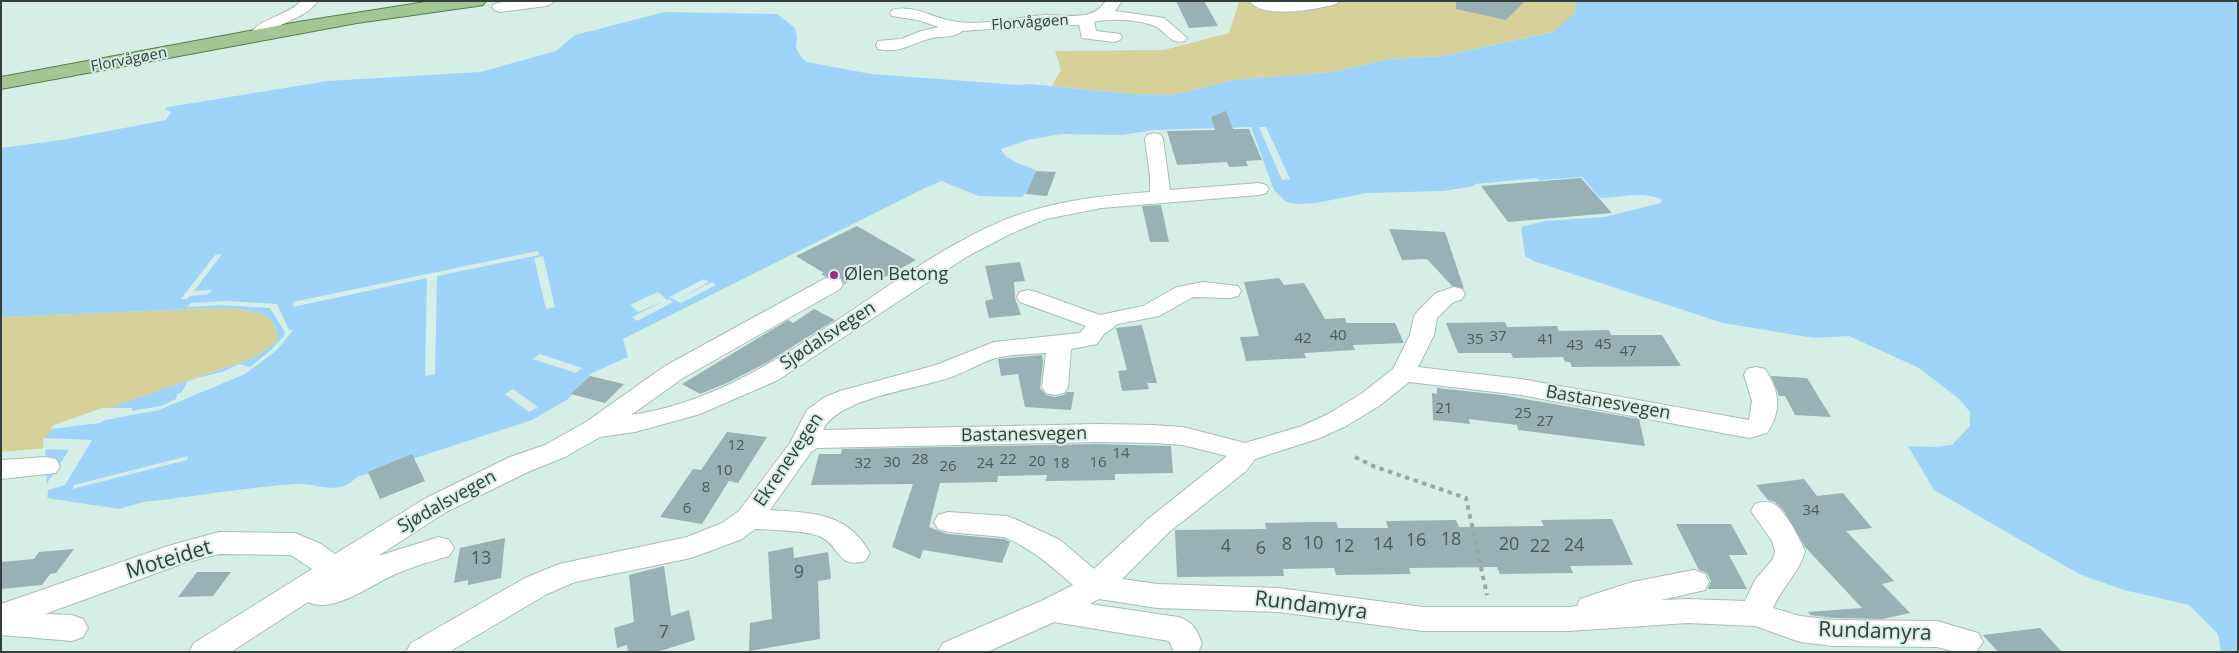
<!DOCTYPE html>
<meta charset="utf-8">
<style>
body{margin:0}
#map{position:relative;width:2239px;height:653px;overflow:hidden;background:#d6efe6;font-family:"Open Sans",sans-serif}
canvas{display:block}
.frame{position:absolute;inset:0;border:2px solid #343e3a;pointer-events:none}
</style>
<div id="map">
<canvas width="2239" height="653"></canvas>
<div class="frame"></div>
</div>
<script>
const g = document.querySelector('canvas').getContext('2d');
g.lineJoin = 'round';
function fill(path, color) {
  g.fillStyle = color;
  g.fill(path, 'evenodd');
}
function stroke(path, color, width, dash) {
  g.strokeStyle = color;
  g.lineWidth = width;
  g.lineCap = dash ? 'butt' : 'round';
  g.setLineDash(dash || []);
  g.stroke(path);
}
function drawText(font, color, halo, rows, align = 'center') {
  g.font = font + ' "Open Sans",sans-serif';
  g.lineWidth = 4;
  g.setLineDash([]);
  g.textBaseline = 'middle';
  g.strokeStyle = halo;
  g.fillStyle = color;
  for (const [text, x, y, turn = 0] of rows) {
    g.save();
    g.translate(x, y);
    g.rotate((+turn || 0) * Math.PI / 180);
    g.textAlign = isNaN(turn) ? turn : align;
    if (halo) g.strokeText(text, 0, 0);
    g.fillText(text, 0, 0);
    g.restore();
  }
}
fill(new Path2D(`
 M1573,1L1577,6L1574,14L1556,31L1443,56L1390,59L1333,72L1234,80L1174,95L1134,94L1052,86L1061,70L1055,51L1164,50L1229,33L1239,2Z
 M218,308C241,309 281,309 277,341L260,354L247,360L55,427L46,448L1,452V317Z`), '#d5d199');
fill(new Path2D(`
 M1573,1H2238V652H2221L2218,634L2189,605L2124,590L2079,574L1934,490L1908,446L1933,447L1952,445L1970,426V412L1959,399L1919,368L1849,336L1814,338L1723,323L1536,262L1525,256L1521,227L1545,221L1604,217L1661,203L1662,200C1642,190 1621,198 1600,198L1582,177L1480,185L1444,191L1367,193L1316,203L1298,204L1286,202L1274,190L1251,127L1155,130L1122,135L1060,134L1028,140L1001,149C1006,161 1024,165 1036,170L1032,186L1022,197L979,196L941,181L923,189L623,339L628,357L592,373L568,399L532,420L357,477C337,497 320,483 296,484C247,487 193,497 143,502L119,509L47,498L45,438L55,427L247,360L260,354L277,341C281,309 242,309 218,308L1,317V148L61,140L166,120L171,112L165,109L168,107L328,81L480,72L556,51L575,35L665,12L777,14L795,28L797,37L796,48L802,58L807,62L871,74L1020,85L1030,84L1134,94L1174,95L1234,80L1333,72L1390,59L1443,56L1553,32L1574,14L1577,6Z`), '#9fd4fa');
fill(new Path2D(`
 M1259,127H1266L1290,179L1282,180Z
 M1537,178L1539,181L1482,186L1455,192L1453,190L1473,187L1475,184Z
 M538,251L539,255L437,276L435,374L425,376L427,278L293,307V302Z
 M222,254L194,291L212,290L208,294L190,296L187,299H181L215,255Z
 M543,256L555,307L546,309L534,258Z
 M704,279L709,282L682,297L712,282L716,285L681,303L669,297Z
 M658,292L667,300L669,299L673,302L637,321L632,317L662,302L638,312L630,305Z
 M225,301L277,304L289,330H293L277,350L245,374L159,410L105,420L100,423L50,429L54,425L102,408H132V411L161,406L176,399L177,394L182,392L187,382L197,378L222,372L239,364L250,367L270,351L284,336L285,332L270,308L220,305L187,307L191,303Z
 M540,354L582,368L576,373L533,359Z
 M513,389L538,407L529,412L505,394Z
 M43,438L92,440L65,485L48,490L47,501L44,499V488L69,450L43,449Z
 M188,456L187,460L72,489L74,485Z`), '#d6efe6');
fill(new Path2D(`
 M1176,1H1204L1218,26L1189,28Z
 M1456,1H1525L1506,20L1456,9Z
 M1226,111L1233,129H1249L1262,160L1246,161L1248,166L1229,167L1227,162L1177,165L1167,131L1215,130L1211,117Z
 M1036,171L1056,172L1047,196L1026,194Z
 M1581,178L1612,213L1508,222L1481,186Z
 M1161,205L1169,242H1150L1142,206Z
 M857,226L916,260L883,278L870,270L845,284L840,277L832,275L826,277L821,274L824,273L796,256Z
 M1389,229L1445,232L1464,289L1452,286L1427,259L1402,260Z
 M1020,262L1025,281L1014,282L1015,298L1021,315L989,318L985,301L993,299L985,266Z
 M1279,278L1284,285L1304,283L1325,319L1345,318L1346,323H1395L1404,343L1353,345L1355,350L1304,353L1306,358L1246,361L1240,337L1259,336L1244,282Z
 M814,309L835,320L768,362L727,383L700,394L682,384L788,320L793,323Z
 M1505,322L1507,327L1557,326L1559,331L1609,330L1611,335H1662L1681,366L1572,367L1570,362H1565L1563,357L1513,358L1511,353H1458L1446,323Z
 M1142,325L1157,383H1147L1149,389L1122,391L1118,371L1127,370L1116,328Z
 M1042,355L1043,362L1040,388L1046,395L1055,397L1064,395L1067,392H1074L1071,410L1025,407L1018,374L1001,376L998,359Z
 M590,376L624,384L605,403L571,394Z
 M1771,376L1807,378L1831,417L1795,415L1785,396H1779Z
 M1437,388L1502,395L1639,419L1645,446L1518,430L1517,425L1469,419L1470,424L1433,420L1432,393L1437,394Z
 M727,432L767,437L738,483L729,481L702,524L660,517L693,469L701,470Z
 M1098,444L1171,446L1173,473L1115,474V480L1046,481L1047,475L998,476L997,482L940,483L929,527L947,534L1004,539L1010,542L1002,563L923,550L920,559L892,547L913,484L811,485L819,454H841L842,449Z
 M412,454L425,481L380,499L368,472Z
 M1804,479L1817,496L1843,493L1872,528L1846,531L1894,581L1882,584L1910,613L1883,619L1834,618L1810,615L1808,612L1862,608L1805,547L1784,511L1775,502L1768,500L1756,485Z
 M1612,519L1633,565L1570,566L1573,573L1500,574L1497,567L1409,568L1411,574L1336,575L1334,568L1283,569L1284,576L1177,577L1175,530L1266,529L1265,523L1315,522H1336L1338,528H1388L1386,521L1456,520L1459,527L1544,526L1541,520Z
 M1676,524H1731L1748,555H1729L1747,589H1708L1711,581L1707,573L1699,570Z
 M505,538L501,578L468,585V580L454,583L460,548Z
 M793,547L794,558L828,552L831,579L818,581L820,639L749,651L750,623L772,619L768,552Z
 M74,549L56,573L50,574L42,585L1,589V562L34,559L39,552Z
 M664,566L671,616L689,610L695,640L657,652H628L627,645L617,648L614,628L634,622L629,575Z
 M197,572H231L213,596L178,597Z
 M2040,628L2062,652H1998L1983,635Z`), '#97b1b4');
const minor = new Path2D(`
 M301,1L317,2C303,21 277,21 263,38H251L249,35C261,17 286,17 301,1Z
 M508,1H554L551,4L546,6L500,12L494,10L492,7L494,4Z
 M1106,1H1122L1115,11L1164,18L1187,38L1185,41C1169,45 1165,29 1152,25C1137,20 1108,18 1094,22L1096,31L1120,34L1122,37L1120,40L1114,42L1082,38L1079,25H1045L962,31C955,38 941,36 932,38C912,43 900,54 878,49L876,45L878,41L901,39L921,31L939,27L918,20L892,16L890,13L892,10C914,4 932,18 952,21C982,27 1015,17 1045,15C1058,15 1071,17 1084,15C1094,14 1100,9 1106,1Z
 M1249,1H1339L1336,4C1317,9 1264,20 1249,1Z
 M1154,133L1161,135L1163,139L1170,190L1259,183L1266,185L1269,189L1266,193L1259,195L1101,208L1046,219L1010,234L968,256L778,380L700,414L635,432L600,437L565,457L530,471L446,512L378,556L439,537L449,540L454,548L449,556C433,561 417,565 401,572C375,581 335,615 308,602L231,652H189L194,643L312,569L291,555L219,554L184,563L45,614L72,615L83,619L88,628L83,637L72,641L1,635V604L168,546L219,532L295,533L321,544L335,554L426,498L510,457L545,445L586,422L665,366L824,279L832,277L840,279L843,284L840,289L683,378L631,415C767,396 873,279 995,224C1044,202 1097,196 1150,192V177L1145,139L1147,135Z
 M1204,282L1238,286L1241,291L1238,296L1230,298L1193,297L1159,316L1118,324L1104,334L1097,344L1071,349L1068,387L1064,393L1055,395L1046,393L1042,387L1046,353C1031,354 1015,354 1000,357C984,360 969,371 954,376C920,389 838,397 823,430L1098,424L1154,425L1183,427L1245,443L1302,426L1328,414L1361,394L1393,369L1410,335L1414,316L1418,311L1436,293L1454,287L1462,289L1465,294L1462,299L1452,303L1437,318L1434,335L1418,367L1521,379L1749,420L1752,401L1744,375L1747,369L1756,367L1765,369C1780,393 1782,410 1767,433L1749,438L1521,395L1409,382L1379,406L1346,426L1320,438L1255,459L1246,471L1168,533L1122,579L1157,584L1279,588L1423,607H1569L1577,606L1580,599L1632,582L1694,570L1705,574L1709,582L1705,590L1661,600L1688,599L1745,601L1755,580L1773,559L1775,551L1772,541L1751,511L1755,504C1761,502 1768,500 1774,504C1785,510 1800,539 1805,551C1799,573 1782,587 1773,608L1800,616L1834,620L1937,621L1978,633L1983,642L1976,652H1956L1937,647L1834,646L1800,642L1755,626L1688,623L1569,631H1423L1279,612L1157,608L1099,599L1090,604L1178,617C1193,622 1197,629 1202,644L1198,652H1174L1169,641L1054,622L987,652H938L943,643L1041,601L1073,585C1051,566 1031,548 1004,537L948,532L938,529L934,522L938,515L948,512L1007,516L1017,520L1060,540L1094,569L1148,519L1227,456L1183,445L1154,443L1098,442L817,448L811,452L770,510C812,513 847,512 870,553L865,561C837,569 840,546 821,537C807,530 771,530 755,529L742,539L691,558L575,582L547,594L449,652H406L411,643L525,578L559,564L687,537L722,523L739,511L790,443L807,410L823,398L840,391L936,365L994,342L1080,333L1086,326L1020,302L1017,297L1020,292L1028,290L1036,292L1100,315L1143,306L1177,287Z
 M46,457L56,459L60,466L56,473L1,479V460Z`);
const major = new Path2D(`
 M432,1H486L483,5L477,6L357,23L1,89V77L298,22Z`);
stroke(minor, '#a6beb6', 2);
stroke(major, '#537f47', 2);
stroke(new Path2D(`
 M1355,457L1373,466L1466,498L1487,595`), '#96a9a2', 4, [4.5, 4.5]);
fill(minor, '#fff');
fill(major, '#a2c795');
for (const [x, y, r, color] of [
 [834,275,5,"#a32a81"]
]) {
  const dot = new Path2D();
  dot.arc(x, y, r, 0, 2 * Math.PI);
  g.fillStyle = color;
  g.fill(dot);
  stroke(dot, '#d6efe6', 2);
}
drawText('15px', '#343e3a', '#d6efe6', [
 ["Florvågøen",1030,23,-4],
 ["Florvågøen",129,60,-11]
]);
drawText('15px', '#4d5b58', null, [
 ["40",1338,336],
 ["37",1498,337],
 ["42",1303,339],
 ["35",1475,340],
 ["41",1546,340],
 ["45",1603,345],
 ["43",1575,346],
 ["47",1628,352],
 ["21",1444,409],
 ["25",1523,414],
 ["27",1545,422],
 ["12",736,446],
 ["14",1121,454],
 ["28",920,460],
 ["22",1008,460],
 ["20",1037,462],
 ["30",892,463],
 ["16",1098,463],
 ["32",863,464],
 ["24",985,464],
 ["18",1061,464],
 ["26",948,467],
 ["10",724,471],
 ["8",706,488],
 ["6",687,509],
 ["34",1811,511]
]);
drawText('18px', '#343e3a', '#d6efe6', [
 ["Ølen Betong",844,275]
], 'left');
drawText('18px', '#343e3a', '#d6efe6', [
 ["Sjødalsvegen",828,336,-33],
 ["Bastanesvegen",1608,403,10],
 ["Bastanesvegen",1024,435,-1],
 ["Ekrenevegen",789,460,-56],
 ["Sjødalsvegen",447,502,-29]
]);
drawText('18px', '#4d5b58', null, [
 ["18",1451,540],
 ["16",1416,541],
 ["10",1313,544],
 ["8",1287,545],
 ["14",1383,545],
 ["20",1509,545],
 ["24",1574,546],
 ["4",1226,547],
 ["12",1344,547],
 ["22",1540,547],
 ["6",1261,549],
 ["13",481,559],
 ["9",799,573],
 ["7",664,633]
]);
drawText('21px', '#343e3a', '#d6efe6', [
 ["Moteidet",169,560,-17],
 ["Rundamyra",1311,606,7],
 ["Rundamyra",1875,632,2]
]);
</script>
